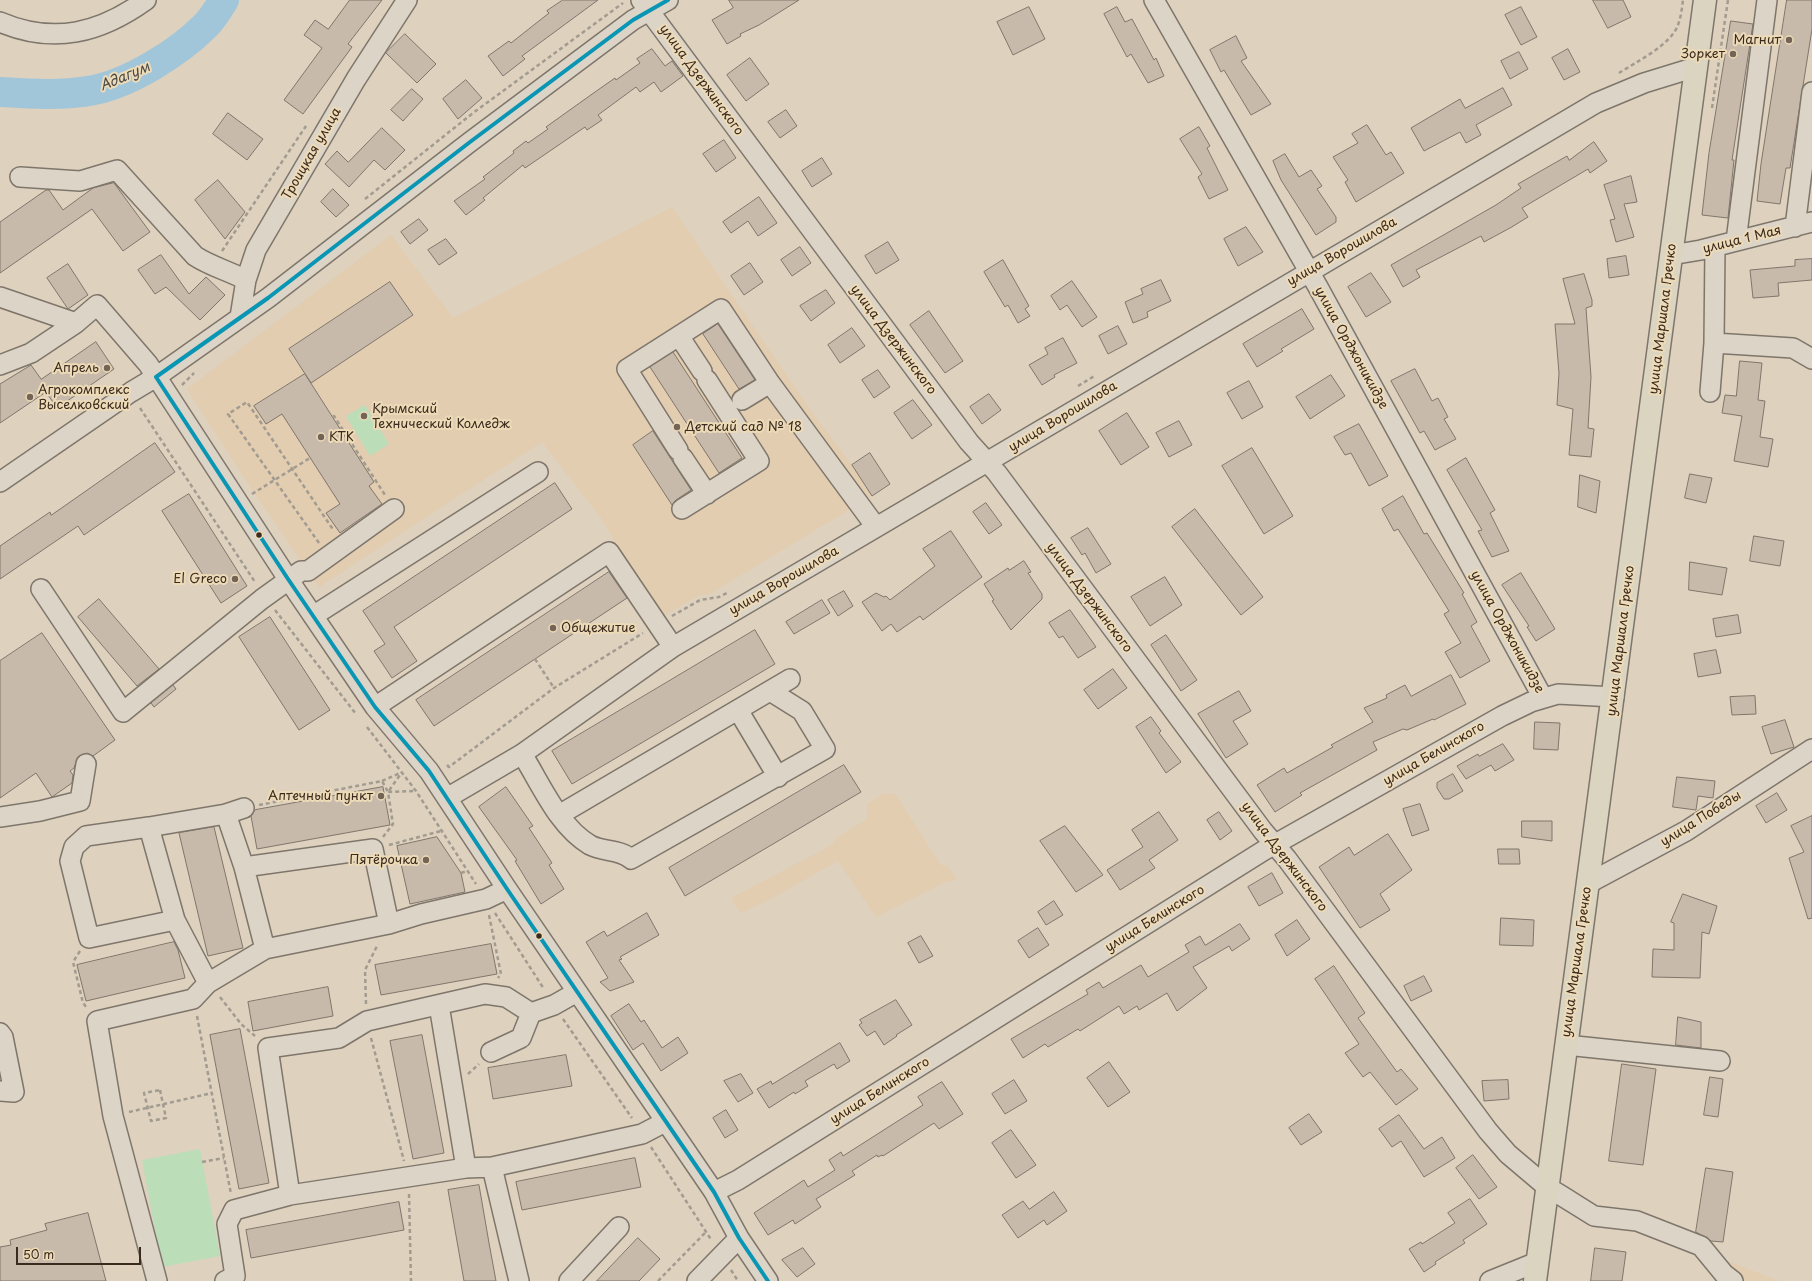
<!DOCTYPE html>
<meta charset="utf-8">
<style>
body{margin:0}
#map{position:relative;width:1812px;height:1281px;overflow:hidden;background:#ded1be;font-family:"Playpen Sans",sans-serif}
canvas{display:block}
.scale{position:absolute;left:16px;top:1247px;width:125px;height:18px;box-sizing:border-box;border:2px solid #3b2a1e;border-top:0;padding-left:5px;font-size:12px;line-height:14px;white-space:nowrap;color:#3b2a1e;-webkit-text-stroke:3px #eddbb8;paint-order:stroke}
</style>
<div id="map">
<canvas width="1812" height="1281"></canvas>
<div class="scale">50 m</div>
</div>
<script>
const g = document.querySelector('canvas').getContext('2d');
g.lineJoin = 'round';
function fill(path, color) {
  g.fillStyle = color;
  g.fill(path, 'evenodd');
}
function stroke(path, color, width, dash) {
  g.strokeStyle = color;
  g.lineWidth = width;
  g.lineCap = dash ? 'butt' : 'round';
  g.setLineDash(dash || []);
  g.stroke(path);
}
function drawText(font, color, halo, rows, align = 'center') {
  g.font = font + ' "Playpen Sans",sans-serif';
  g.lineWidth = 4;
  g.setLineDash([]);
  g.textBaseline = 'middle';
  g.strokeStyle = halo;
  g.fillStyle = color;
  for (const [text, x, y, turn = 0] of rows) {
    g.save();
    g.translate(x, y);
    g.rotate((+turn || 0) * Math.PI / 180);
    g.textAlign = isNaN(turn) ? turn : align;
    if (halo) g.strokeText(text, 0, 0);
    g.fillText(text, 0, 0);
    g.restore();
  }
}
fill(new Path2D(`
 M672,207L811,411L852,465L872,496L710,594L698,596L662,617L658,616L601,518L542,442L319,587L254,493L187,389L391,235L453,318Z
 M883,794H895L941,865L948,866L957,880L946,882L876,917L838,861L765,902L740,913L731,898L830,846L838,837L867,819V804Z
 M1723,1259L1779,1281H1720Z`), '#e2cdb1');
fill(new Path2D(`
 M365,405L389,444L370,456L346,416Z
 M200,1149L220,1256L162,1267L142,1160Z`), '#bbddb8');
stroke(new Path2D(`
 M0,92C31,94 64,96 94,90C130,83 179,52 204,27C212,20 218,9 224,0`), '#a1c6da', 30);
const building = new Path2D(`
 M350,0H382L348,44L352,47L303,114L284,100L322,48L304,35L315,20L328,29Z
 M563,0H598L522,56L525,59L503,76L488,56L509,41L511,43L549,13L547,11Z
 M729,0H799L759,25L740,34L741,36L727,44L712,20L733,8Z
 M1593,0H1623L1631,17L1608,28Z
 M1787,0H1812V29L1790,168H1786L1780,204L1757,201L1761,164Z
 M1029,7L1045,39L1013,55L997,22Z
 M1117,7L1125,22L1132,19L1154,60L1156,58L1164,76L1148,83L1131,54L1127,57L1104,14Z
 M1521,7L1537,37L1521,45L1505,15Z
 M1731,21L1753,24L1732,160H1734L1728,218L1702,215L1709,153Z
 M405,34L436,64L417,83L386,53Z
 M1236,36L1247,58L1241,61L1271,104L1251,115L1224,70L1221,72L1210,50Z
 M652,49L665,66L672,61L683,76L661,92L654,82L640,92L636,87L598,115L602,120L587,130L585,127L525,168L523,165L483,198L485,200L466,215L454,201L485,179L483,177L514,153L513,151L526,141L528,143L548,129L546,127L595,92L615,78L616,80L640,63L637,59Z
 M1568,49L1580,72L1564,80L1552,58Z
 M1519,52L1528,69L1510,79L1501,61Z
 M750,58L769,84L746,101L727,75Z
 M466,80L482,98L458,119L443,99Z
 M1503,88L1512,105L1476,125L1481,135L1466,143L1460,132L1424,151L1411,128L1460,99L1465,108Z
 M412,89L423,99L403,121L391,110Z
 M786,110L797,126L780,138L768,122Z
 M228,113L263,139L247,160L213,134Z
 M1367,125L1386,155L1391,152L1404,173L1356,202L1345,182L1348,180L1333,157L1358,143L1352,134Z
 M1199,127L1210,146L1207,148L1228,190L1209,199L1198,177L1202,174L1180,139Z
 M382,128L405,150L385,170L374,160L349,187L325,164L337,151L348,162Z
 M724,140L736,158L716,172L703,154Z
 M1594,142L1607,161L1590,173L1588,169L1522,208L1528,217L1510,228L1484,242L1481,236L1416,270L1420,277L1403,287L1391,265L1496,205L1521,188L1518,184L1567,156L1569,160Z
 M1285,154L1299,177L1311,170L1322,186L1317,189L1336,217V222L1316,235L1281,180L1273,161Z
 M822,158L832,174L812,187L802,171Z
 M1631,176L1637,202L1624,204L1634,237L1616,242L1610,220L1615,219L1604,185Z
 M218,180L245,212L225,239L195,200Z
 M114,183L150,232L123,251L92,209L0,273V222L46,190H49L63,210L93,188Z
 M333,189L349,205L336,217L321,202Z
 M759,197L777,223L758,236L748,221L731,233L723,222Z
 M419,219L428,230L410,244L401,232Z
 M1246,227L1263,252L1238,266L1224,239Z
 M446,239L457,253L439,265L428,250Z
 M888,242L899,260L876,274L865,256Z
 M800,247L811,263L792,276L781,260Z
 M161,255L189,294L206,277L225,295L200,320L166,287L155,294L138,270Z
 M1626,256L1629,275L1609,278L1607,259Z
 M1812,259V280L1778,283L1779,296L1753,298L1750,270L1795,266V260Z
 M1003,260L1029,306L1025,309L1030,316L1018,323L1008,305L1005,307L984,272Z
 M750,263L763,282L744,295L731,276Z
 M68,264L88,295L68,309L47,278Z
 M1371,273L1391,302L1366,317L1348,287Z
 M1584,274L1592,300V306L1586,308L1591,377L1588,428L1594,429L1591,457L1569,455L1573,409L1557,405L1559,373L1555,324H1575L1563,279Z
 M1161,280L1171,301L1147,312L1148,317L1133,323L1125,302L1143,294L1141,289Z
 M1072,281L1097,317L1082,327L1067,305L1060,310L1051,296Z
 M390,282L413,315L311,383L289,349Z
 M826,290L835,303L811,321L800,306Z
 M1302,309L1314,329L1281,349L1283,351L1257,367L1243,344Z
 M929,311L963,361L945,373L910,325Z
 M718,324L755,380L739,389L703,334Z
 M1118,326L1127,344L1108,354L1099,336Z
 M852,328L865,346L840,363L828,345Z
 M1063,338L1077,363L1054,375L1055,377L1042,385L1029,365L1048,354L1045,348Z
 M96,342L114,369L57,408L46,392L0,423V384L31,365L41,379Z
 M673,352L742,458L719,473L650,367Z
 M1740,361L1762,363L1758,400L1765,401L1760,437L1773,439L1768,467L1734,461L1742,416L1722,413L1725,395L1736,396Z
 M1415,369L1432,401L1438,398L1448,417L1444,419L1456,439L1435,450L1424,431L1420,433L1391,381Z
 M878,370L890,387L874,398L862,380Z
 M305,374L374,482L369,486L382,504L340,533L326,513L340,504L282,414L266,424L254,406Z
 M1331,375L1345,396L1310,419L1296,397Z
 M1249,381L1263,407L1242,419L1227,393Z
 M989,394L1001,410L982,424L970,407Z
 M913,400L932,425L912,439L894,413Z
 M1127,413L1149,447L1121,465L1099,431Z
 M1179,421L1192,445L1169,457L1156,433Z
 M1359,424L1388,476L1369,486L1351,453L1345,455L1334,437Z
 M653,431L691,490L676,500L672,505L633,445Z
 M155,443L175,472L84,535L78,526L0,579V546L50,512L51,515Z
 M1252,448L1293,516L1264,534L1222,466Z
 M870,453L890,484L872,496L852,465Z
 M1466,458L1495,510L1490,513L1509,551L1492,557L1478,531L1482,530L1447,470Z
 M1690,474L1712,478L1706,503L1685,498Z
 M1580,475L1600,481L1596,513L1578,507Z
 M555,483L572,509L394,627L417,661L392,678L374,651L385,644L363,611Z
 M189,494L247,586L221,603L162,511Z
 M1403,496L1424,534L1427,533L1464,593L1462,594L1477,622L1471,626L1490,661L1460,678L1445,652L1461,643L1444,614L1449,611L1398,529L1394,531L1382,509Z
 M986,503L1002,525L989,534L973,512Z
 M1195,509L1263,597L1241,615L1172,527Z
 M1088,528L1111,564L1096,573L1085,553L1082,555L1071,538Z
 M951,531L982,577L923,620L920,616L897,632L891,624L882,631L862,602L876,593L884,597L886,596L890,600L935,566L923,549Z
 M1754,536L1784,541L1780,566L1750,561Z
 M1024,561L1031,572L1028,573L1042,594V599L1011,630L992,601L994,600L984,584L1008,568L1009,570Z
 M1690,562L1727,568L1722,595L1689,590Z
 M609,572L627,598L434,726L416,700Z
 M1521,573L1555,629L1536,641L1527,627L1529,626L1502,585Z
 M1165,577L1182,605L1150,626L1131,597Z
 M844,591L853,606L838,616L828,600Z
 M99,599L159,669L137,686L78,617Z
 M822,600L830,613L794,634L786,622Z
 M1070,610L1096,647L1078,658L1063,636L1059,638L1049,623Z
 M1738,615L1741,633L1716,637L1713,619Z
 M270,617L330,710L299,730L239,637Z
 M755,630L775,664L572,784L552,751Z
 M42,633L115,740L93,756L87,753L78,757L74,768L70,771L73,775L72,783L52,797L36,773L0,798V661Z
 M1166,635L1197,680L1181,691L1151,645Z
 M1716,650L1721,673L1698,677L1694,654Z
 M1113,669L1127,688L1098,709L1084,690Z
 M1451,675L1466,704L1434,720L1433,719L1407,730L1403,729L1373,742L1377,750L1300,793L1302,795L1275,812L1257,785L1284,768L1287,773L1333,747L1331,745L1373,722L1364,708L1387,698L1386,695L1405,685L1411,696Z
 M173,685L176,689L154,707L151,703Z
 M1239,691L1251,711L1233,721L1248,744L1226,758L1198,714Z
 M1755,696L1756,714L1732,715L1730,697Z
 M1151,717L1161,731L1159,733L1181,762L1166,773L1136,727Z
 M1785,720L1794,747L1771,754L1762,727Z
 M1535,722L1560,723L1558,750L1534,749Z
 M1503,744L1514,760L1495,771L1491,765L1466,779L1457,766L1478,754L1479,756Z
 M844,765L861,792L685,896L669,868Z
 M1453,774L1463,791L1449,799H1444L1437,788V783Z
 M1677,777L1715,781L1713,798L1698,796L1696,810L1673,807Z
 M383,787L390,825L257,849L251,816L255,810Z
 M506,787L533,826L529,828L552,863L549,865L564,889L541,904L515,861L517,860L479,807Z
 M1777,793L1787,810L1766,823L1756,806Z
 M1420,804L1429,830L1412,836L1403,809Z
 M1159,812L1178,840L1149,860L1155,868L1120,890L1107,870L1143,847L1132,830Z
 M1219,812L1232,831L1220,840L1207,820Z
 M1812,816V918L1808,919L1789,858L1804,852L1791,826Z
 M1522,821H1552V841L1522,837Z
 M1065,826L1103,875L1076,892L1040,841Z
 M214,827L243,948L208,956L179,833Z
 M1388,834L1412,870L1380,894L1390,910L1360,928L1319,867L1349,847L1354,855Z
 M437,837L461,873L465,892L410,904L397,846Z
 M1498,849H1519L1520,864H1499Z
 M1272,873L1283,893L1259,906L1248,887Z
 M1683,894L1717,906L1709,934L1702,932L1700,978L1652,977L1653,949L1674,950V923L1671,922Z
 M1054,901L1063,915L1046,925L1038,912Z
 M647,913L659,935L620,957L622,959L619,960L634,982L610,991L600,982L608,978L586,942L604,931L607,936Z
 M1501,918L1534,920L1533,946L1500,945Z
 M1297,920L1310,939L1287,956L1275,935Z
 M1240,924L1250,939L1232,951L1229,946L1193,967L1207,988L1177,1011L1167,993L1139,1010L1137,1006L1124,1014L1119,1006L1080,1031L1078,1029L1048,1047L1045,1044L1023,1058L1011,1039L1088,994L1086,990L1099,982L1103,988L1141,965L1148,977L1189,952L1185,945L1200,936L1205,945Z
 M1038,928L1049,945L1029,958L1018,941Z
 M921,936L933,956L919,963L908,943Z
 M174,942L178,950L185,978L86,1001L77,965Z
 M491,944L497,974L381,995L375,965Z
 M1334,966L1365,1013L1358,1018L1397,1072L1401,1069L1418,1089L1396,1105L1370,1072L1363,1077L1345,1053L1359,1044L1315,979Z
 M1424,976L1432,991L1411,1001L1404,986Z
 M328,987L333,1016L253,1031L248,1002Z
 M896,1000L912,1025L896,1035L897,1036L884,1045L875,1031L867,1036L859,1025L862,1023L860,1020Z
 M629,1004L641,1022L644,1020L662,1048L678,1037L688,1053L661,1071L643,1043L633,1050L611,1016Z
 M1678,1017L1701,1022V1048L1676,1045Z
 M240,1029L269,1183L239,1189L210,1035Z
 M422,1035L444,1153L413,1159L390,1041Z
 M840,1043L850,1061L837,1069L834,1064L805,1081L808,1086L795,1094L794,1092L769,1108L757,1089L771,1081L772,1084Z
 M566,1055L572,1086L493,1099L488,1068Z
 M1109,1062L1130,1092L1108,1107L1087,1078Z
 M1622,1064L1656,1069L1643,1165L1609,1161Z
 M741,1074L753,1093L738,1102L724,1081Z
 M1710,1077L1723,1079L1718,1117L1704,1115Z
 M1014,1080L1027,1101L1005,1114L992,1094Z
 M1508,1080L1509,1099L1484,1101L1482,1081Z
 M942,1082L963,1114L939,1129L934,1123L883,1156L882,1155L878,1157L877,1155L852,1171L855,1175L816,1199L821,1207L795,1224L793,1220L768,1235L754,1213L804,1180L808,1187L835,1170L829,1160L841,1152L843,1156L923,1105L918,1097Z
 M726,1110L738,1130L725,1138L713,1118Z
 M1309,1114L1322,1132L1301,1145L1289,1128Z
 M1399,1115L1424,1149L1442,1137L1455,1158L1424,1177L1401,1141L1392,1147L1379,1129Z
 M1011,1130L1036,1165L1016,1178L992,1143Z
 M1473,1155L1497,1187L1479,1199L1456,1168Z
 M635,1158L641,1187L522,1210L516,1182Z
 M1706,1168L1733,1172L1723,1242L1711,1241L1696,1232Z
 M479,1185L489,1243L496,1281H464L448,1190Z
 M1054,1192L1067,1211L1047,1225L1044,1220L1018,1238L1002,1215L1023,1201L1029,1209Z
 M1470,1199L1487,1224L1463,1240L1465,1243L1435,1262L1436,1264L1424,1272L1409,1249L1421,1242L1422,1244L1455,1223L1448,1213Z
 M399,1202L404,1230L251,1258L246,1230Z
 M88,1213L106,1281H0V1247L11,1245L10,1240L47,1230L45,1224Z
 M638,1238L660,1259L639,1281H597Z
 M803,1248L815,1264L797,1277L782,1260Z
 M1595,1248L1626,1252L1622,1281H1591Z`);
fill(building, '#c8baab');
stroke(building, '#7f766b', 1);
const minor = new Path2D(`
 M641,0L969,442L997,473L1263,831L1287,859L1488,1131L1508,1154L1547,1187L1562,1196L1594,1216L1637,1221L1701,1246L1724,1274L1733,1281
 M1154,0L1318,287L1543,698
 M0,22C54,45 100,33 146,0
 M20,177L80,181L117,170L195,256C210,266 229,271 246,280
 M1795,227L1812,92
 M1736,241L1767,0
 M1671,255L1701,250L1812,222
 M0,297L76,323
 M240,317L246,280L256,250L356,79L407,0
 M679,336L702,371
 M1714,343L1793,348L1812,359
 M0,365L31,353L76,323L97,305L148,364L288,579L375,707L429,771L507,889L714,1192L739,1238L768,1281
 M1710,392L1714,343L1715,247
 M742,400L770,383
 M678,450L627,369L721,309L770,383L876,527
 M683,458L707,494
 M0,482L131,392L156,377L268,298L470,142L633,20L668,0
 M682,509L759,461L707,380
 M41,589L123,712L262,599L301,571H308L394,509
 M313,616L538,472
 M375,707L609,552L673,647
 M738,710L778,777
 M522,754C541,784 558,826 590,845C603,852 620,849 631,859L825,749L802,711L770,691
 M447,798L522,754L673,647L1596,103L1644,83L1696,67
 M226,814L244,867
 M559,815L790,679
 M0,817L40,811L80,801L86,764
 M149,827L226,814L244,808
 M1587,884L1686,831L1812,749
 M175,920L89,938L70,861L74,847L86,836L149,827L175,920L208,983
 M265,949L244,867L373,849L389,924
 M439,1005L466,1168
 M0,1033L3,1037L14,1092L0,1091
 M1566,1045L1720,1061
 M491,1052L521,1038L531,1013
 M492,1167L519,1281
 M714,1192L738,1180L1263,851L1502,716L1531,702L1558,694L1614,697
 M290,1195L268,1048L339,1038L367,1021L485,994L506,997L531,1013L554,1005L577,992
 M157,1281L113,1116L97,1021L193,999L208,983L265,949L389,924L421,914L486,899L507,889
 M225,1281L235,1276L227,1224L234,1210L290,1195L466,1168L492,1167L642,1134L665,1122
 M569,1281L619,1227
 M697,1281L739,1238
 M1490,1281L1537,1262`);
const major = new Path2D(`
 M1535,1281L1705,0`);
stroke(minor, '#7f766b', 22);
stroke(major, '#7f766b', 25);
stroke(new Path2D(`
 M1619,73C1636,62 1671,45 1678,25C1681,17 1682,8 1683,0
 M1712,108L1728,0
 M365,199L473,113L623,3
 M222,251L306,126
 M182,385L194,373
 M1078,386L1096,375
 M140,408L255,582
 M333,417L334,416L385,495
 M252,494L310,458
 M319,543L228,414L247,402L334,531
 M275,610L356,714
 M672,616L700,600L719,597L727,593
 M535,659L554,688
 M367,727L416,791L476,884
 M447,765L449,767L554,688L643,633
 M382,781L400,773
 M259,805L382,781L388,792L402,772
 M383,837L393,824L388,792L416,791
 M389,845L441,831
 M461,873L467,871
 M495,913L544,989
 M489,915L501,974L498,978
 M80,951L73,962L83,1003L87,1008
 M220,997L241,1024L255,1036
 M366,1004L365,970L378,944
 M197,1016L231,1194
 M563,1019L632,1118
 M371,1038L404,1161
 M468,1074L479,1064
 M160,1090L166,1118L151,1121L144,1093Z
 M129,1112L212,1093
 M651,1147L712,1241
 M202,1162L224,1158
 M409,1194L411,1281
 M731,1270L738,1281
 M658,1281L706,1232`), '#a29b90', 2.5, [4, 3]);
stroke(minor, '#dcd4c7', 19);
stroke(major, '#dbd4c1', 22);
stroke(new Path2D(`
 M668,0L633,20L470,142L268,298L156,377L288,579L375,707L429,771L507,889L714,1192L739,1238L768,1281`), '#0996b4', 4);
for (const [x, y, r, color] of [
 [1789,40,4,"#746456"],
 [1733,54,4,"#746456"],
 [107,368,4,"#746456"],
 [30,397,4,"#746456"],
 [364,416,4,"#746456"],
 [677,427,4,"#746456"],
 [321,437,4,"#746456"],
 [259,535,3.5,"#3b2a1e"],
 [235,579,4,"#746456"],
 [553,628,4,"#746456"],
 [381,796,4,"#746456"],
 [426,860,4,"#746456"],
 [539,936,3.5,"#3b2a1e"]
]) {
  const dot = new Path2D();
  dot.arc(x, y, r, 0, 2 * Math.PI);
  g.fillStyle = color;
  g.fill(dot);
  stroke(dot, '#eddbb8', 1.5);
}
drawText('13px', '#3b2a1e', '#eddbb8', [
 ["Магнит",1781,40],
 ["Зоркет",1725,54],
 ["Апрель",99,368],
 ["Агрокомплекс",38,390,"left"],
 ["Выселковский",38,405,"left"],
 ["Крымский",372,409,"left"],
 ["Технический Колледж",372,424,"left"],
 ["Детский сад № 18",685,427,"left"],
 ["КТК",329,437,"left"],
 ["El Greco",227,579],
 ["Общежитие",561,628,"left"],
 ["Аптечный пункт",373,796],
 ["Пятёрочка",418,860]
], 'right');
drawText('13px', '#3b2a1e', '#eddbb8', [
 ["улица Дзержинского",701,80,54],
 ["Троицкая улица",312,154,-60],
 ["улица 1 Мая",1742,240,-14],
 ["улица Ворошилова",1342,252,-30],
 ["улица Маршала Гречко",1663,319,-83],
 ["улица Дзержинского",893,340,53],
 ["улица Орджоникидзе",1351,348,61],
 ["улица Ворошилова",1063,417,-31],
 ["улица Ворошилова",784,581,-30],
 ["улица Дзержинского",1089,598,53],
 ["улица Орджоникидзе",1507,632,61],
 ["улица Маршала Гречко",1621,641,-83],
 ["улица Белинского",1434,754,-30],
 ["улица Победы",1701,819,-32],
 ["улица Дзержинского",1284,857,53],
 ["улица Белинского",1155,919,-32],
 ["улица Маршала Гречко",1577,962,-82],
 ["улица Белинского",880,1091,-32]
]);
drawText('italic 14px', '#4a4846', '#eddbb8', [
 ["Адагум",125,77,-23]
]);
</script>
